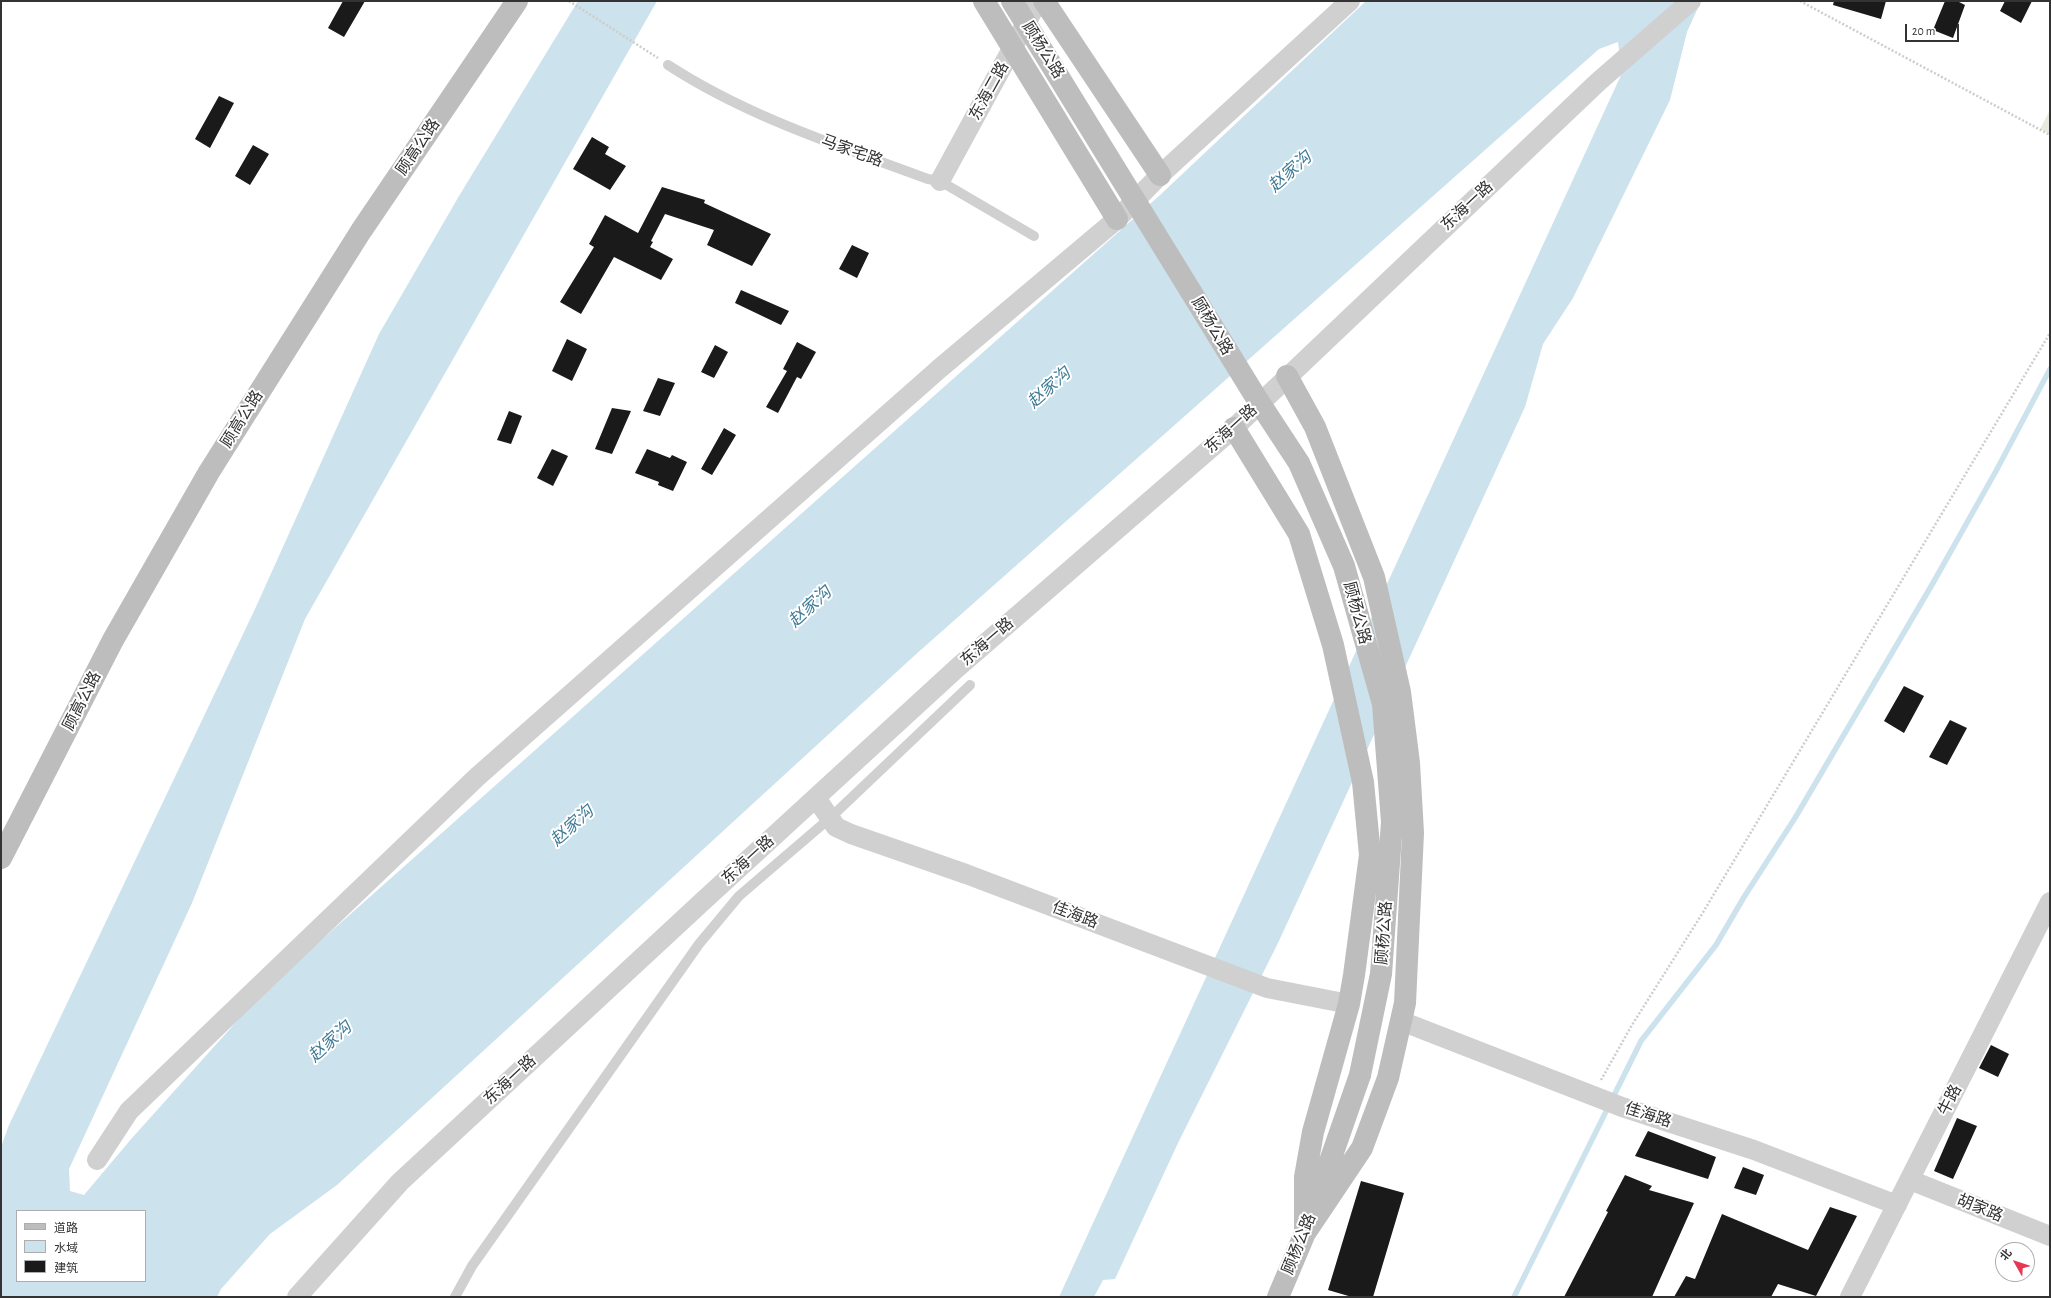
<!DOCTYPE html>
<meta charset="utf-8">
<style>
body{margin:0}
#map{position:relative;width:2051px;height:1298px;overflow:hidden;background:#fff;font-family:"Alegreya Sans","Noto Sans SC",sans-serif}
canvas{display:block}
.frame{position:absolute;inset:0;border:2px solid #333;pointer-events:none}
.legend{position:absolute;left:16px;top:1210px;width:130px;height:72px;box-sizing:border-box;background:#fff;border:1px solid #adadad;margin:0;padding:5px 7px;list-style:none;font-size:12px;color:#333}
.legend li{display:flex;align-items:center;gap:8px;height:20px}
.legend b{width:20px;border:1px solid #adadad}
.north{position:absolute;left:1995px;top:1242px;width:40px;height:40px;box-sizing:border-box;background:#fff;border:1px solid #adadad;border-radius:50%;rotate:309deg;font-size:11px;font-weight:700;line-height:16px;text-align:center;color:#333}
.north::after{content:'';display:block;margin:auto;width:14px;height:18px;background:#e53953;clip-path:polygon(50% 0,100% 100%,50% 72%,0 100%)}
.scale{position:absolute;left:1905px;top:24px;width:54px;height:18px;box-sizing:border-box;border:2px solid #333;border-top:0;padding-left:5px;font-size:12px;line-height:14px;white-space:nowrap;color:#333;-webkit-text-stroke:3px #fff;paint-order:stroke}
</style>
<div id="map">
<canvas width="2051" height="1298"></canvas>
<div class="frame"></div>
<ul class="legend">
<li><b style="height:5px;background:#bdbdbd"></b>道路</li>
<li><b style="height:11px;background:#cce2ec"></b>水域</li>
<li><b style="height:11px;background:#1a1a1a"></b>建筑</li>
</ul>
<div class="north">北</div>
<div class="scale">20 m</div>
</div>
<script>
const g = document.querySelector('canvas').getContext('2d');
g.lineJoin = 'round';
function fill(path, color) {
  g.fillStyle = color;
  g.fill(path, 'evenodd');
}
function stroke(path, color, width, dash) {
  g.strokeStyle = color;
  g.lineWidth = width;
  g.lineCap = dash ? 'butt' : 'round';
  g.setLineDash(dash || []);
  g.stroke(path);
}
function drawText(font, color, halo, rows, align = 'center') {
  g.font = font + ' "Alegreya Sans","Noto Sans SC",sans-serif';
  g.lineWidth = 4;
  g.setLineDash([]);
  g.textBaseline = 'middle';
  g.strokeStyle = halo;
  g.fillStyle = color;
  for (const [text, x, y, turn = 0] of rows) {
    g.save();
    g.translate(x, y);
    g.rotate((+turn || 0) * Math.PI / 180);
    g.textAlign = isNaN(turn) ? turn : align;
    if (halo) g.strokeText(text, 0, 0);
    g.fillText(text, 0, 0);
    g.restore();
  }
}
fill(new Path2D(`
 M2050,110V134L2040,129Z`), '#e7ecdf');
fill(new Path2D(`
 M578,1H657L305,619L192,903L69,1169L70,1191L84,1195L132,1138L265,990L1159,196L1366,1H1701L1687,32L1670,100L1573,298L1543,344L1525,407L1278,943L1178,1143L1115,1279L1103,1280L1094,1297H1059L1622,73L1618,42L1599,49L914,656L337,1185L270,1234L221,1289L217,1297H1V1147L9,1125L255,609L379,334L459,196ZM17,1211H145V1281H17Z`), '#cce2ec');
stroke(new Path2D(`
 M1514,1297L1641,1041L1716,945L1744,897L1795,818L1933,583L1996,471L2050,369`), '#cce2ec', 5.5);
fill(new Path2D(`
 M343,1H365L344,37L328,28Z
 M1834,1H1886L1881,19L1833,5Z
 M1945,1H1957L1965,5L1953,38L1933,30Z
 M2005,1H2032L2021,23L2000,11Z
 M219,96L234,103L210,148L195,139Z
 M592,137L609,147L605,154L626,166L610,190L573,169Z
 M253,145L269,154L250,185L235,176Z
 M662,187L705,200L704,203L771,234L752,266L707,245L714,230L665,214L651,241L653,242L650,247L673,259L661,280L614,257L581,314L560,302L594,247L589,244L605,215L638,233Z
 M852,245L869,253L857,278L839,269Z
 M741,290L789,311L781,325L735,303Z
 M567,339L587,349L572,381L552,371Z
 M797,342L816,352L801,379L797,377L778,413L766,407L787,371L783,369Z
 M715,345L728,352L714,378L701,372Z
 M658,378L675,383L660,416L643,411Z
 M612,408L631,411L612,454L595,449Z
 M509,411L522,416L511,444L497,440Z
 M724,428L736,435L712,475L701,469Z
 M552,449L568,456L553,486L537,478Z
 M647,449L670,458L672,455L687,462L673,491L658,485L659,482L635,473Z
 M1904,686L1924,696L1904,733L1884,721Z
 M1950,720L1967,728L1947,765L1929,757Z
 M1991,1045L2009,1054L1998,1077L1979,1068Z
 M1957,1118L1977,1126L1953,1179L1934,1171Z
 M1648,1131L1716,1157L1708,1179L1635,1156Z
 M1743,1167L1764,1175L1756,1195L1734,1188Z
 M1625,1175L1652,1186L1649,1190L1694,1203L1652,1297H1564L1608,1212L1606,1211Z
 M1361,1181L1404,1193L1373,1297H1352L1328,1290Z
 M1830,1207L1857,1216L1816,1296L1778,1284L1771,1297H1674L1686,1276L1695,1279L1722,1214L1808,1250Z`), '#1a1a1a');
stroke(new Path2D(`
 M569,1L658,58
 M1800,1L2050,135
 M1601,1080L1632,1025L1702,914L2050,333`), '#cdcdcd', 2.5, [2, 2]);
stroke(new Path2D(`
 M668,65C748,117 839,146 928,179L940,181L1034,236
 M455,1297L472,1266L699,944L739,896L830,818L970,685`), '#d0d0d0', 10);
stroke(new Path2D(`
 M940,181L1038,1
 M816,798L836,827L851,834L966,874L1267,988L1349,1004
 M1401,1021L1622,1107L1754,1150L1897,1205
 M97,1160L129,1111L477,777L939,369L1117,219L1160,175L1350,1
 M1910,1180L2050,1236
 M297,1297L400,1182L702,902L957,668L1234,428L1598,82L1691,1
 M1850,1297L2050,902`), '#d0d0d0', 20);
stroke(new Path2D(`
 M984,1L1117,219
 M1044,1L1160,175
 M1287,376L1315,427L1374,577L1400,692L1409,763L1413,833L1405,1003L1388,1078L1362,1148L1305,1233
 M1234,428L1299,534L1333,645L1363,782L1370,855L1354,975L1349,1004L1313,1132L1305,1177V1233
 M1,858L113,640L209,472L361,231L517,1
 M1278,1297L1305,1233L1360,1075`), '#bdbdbd', 22);
stroke(new Path2D(`
 M1012,1L1257,399L1299,463L1344,566L1383,704L1392,822L1381,974L1360,1075`), '#bdbdbd', 22);
drawText('16px', '#333', '#fff', [
 ["顾杨公路",1043,50,58],
 ["东海二路",989,91,-61],
 ["顾高公路",418,147,-56],
 ["马家宅路",852,151,20],
 ["东海一路",1467,206,-43],
 ["顾杨公路",1212,326,59],
 ["顾高公路",242,419,-58],
 ["东海一路",1231,429,-42],
 ["顾杨公路",1357,613,75],
 ["东海一路",987,642,-41],
 ["顾高公路",82,701,-63],
 ["东海一路",748,860,-42],
 ["佳海路",1075,915,21],
 ["顾杨公路",1384,933,-86],
 ["东海一路",510,1080,-43],
 ["牛路",1950,1100,-63],
 ["佳海路",1648,1115,18],
 ["胡家路",1980,1208,22],
 ["顾杨公路",1299,1244,-68]
]);
drawText('italic 17px', '#3f7b96', '#fff', [
 ["赵家沟",1290,172,-42],
 ["赵家沟",1049,388,-42],
 ["赵家沟",810,607,-43],
 ["赵家沟",572,826,-42],
 ["赵家沟",330,1042,-42]
]);
</script>
